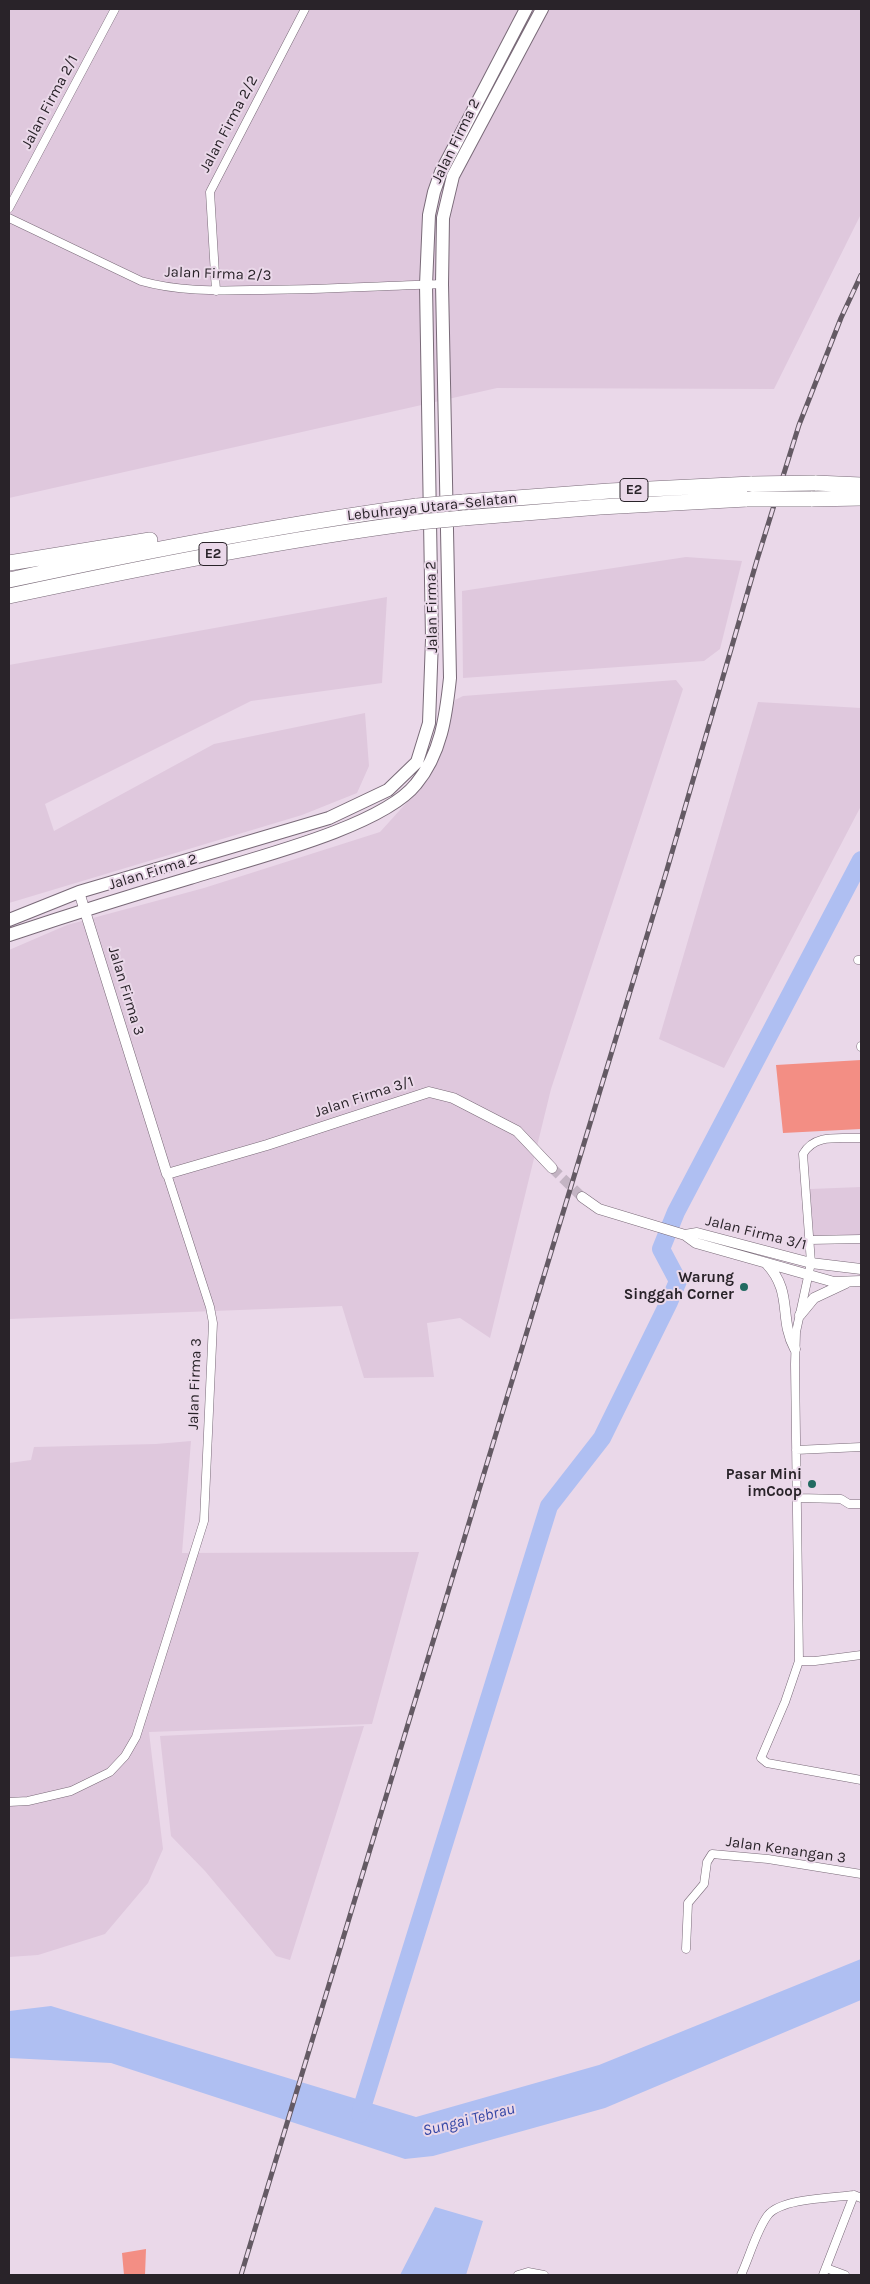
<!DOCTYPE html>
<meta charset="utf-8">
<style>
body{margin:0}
#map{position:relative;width:870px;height:2284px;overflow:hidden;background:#ead8e9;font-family:Karla,sans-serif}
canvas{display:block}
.frame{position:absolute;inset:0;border:10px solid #292329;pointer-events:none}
</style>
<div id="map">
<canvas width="870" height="2284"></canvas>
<div class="frame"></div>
</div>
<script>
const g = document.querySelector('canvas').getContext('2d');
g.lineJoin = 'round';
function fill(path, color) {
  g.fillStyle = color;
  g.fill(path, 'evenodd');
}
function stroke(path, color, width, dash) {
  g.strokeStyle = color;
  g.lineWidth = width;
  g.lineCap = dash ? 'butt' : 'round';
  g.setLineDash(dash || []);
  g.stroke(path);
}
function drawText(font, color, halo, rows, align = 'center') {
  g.font = font + ' Karla,sans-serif';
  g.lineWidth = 4;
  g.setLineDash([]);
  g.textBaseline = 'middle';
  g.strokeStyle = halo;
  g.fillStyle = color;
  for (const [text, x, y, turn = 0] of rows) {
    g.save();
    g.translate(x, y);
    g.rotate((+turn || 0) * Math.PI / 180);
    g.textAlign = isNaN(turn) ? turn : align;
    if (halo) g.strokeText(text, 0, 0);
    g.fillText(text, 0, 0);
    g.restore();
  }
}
fill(new Path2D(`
 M9,9H861V214L774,389L497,388L9,498Z
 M686,557L742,561L720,649L704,661L463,678L462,591Z
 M387,597L382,683L251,701L45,804L54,831L214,744L365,713L369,766L357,793L302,815L9,903V665Z
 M676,680L683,689L551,1089L490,1338L460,1318L427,1323L434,1377L364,1378L342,1306L9,1319V950L67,925L204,888L380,832L429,778L442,753L455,700L463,696Z
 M758,702L861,708V806L724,1068L659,1039Z
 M861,1187V1242L814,1244L810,1189Z
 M191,1441L182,1553L419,1552L372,1724L149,1732L163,1849L148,1883L105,1934L38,1955L9,1957V1463L31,1460L34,1447L156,1444Z
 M364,1726L290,1960L276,1956L205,1871L171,1836L160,1736Z`), '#dfc8dd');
fill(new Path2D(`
 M861,1060V1129L783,1133L776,1065Z
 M146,2249L145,2275H124L122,2253Z`), '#f38e84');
fill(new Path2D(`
 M861,1959V2000L605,2108L433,2156L405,2159L111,2063L9,2058V2011L51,2006L416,2117L599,2065Z
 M435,2207L483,2221L466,2275H400Z`), '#afbff2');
stroke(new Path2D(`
 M360,2114L549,1506L602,1438L669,1302L678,1281L661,1249L676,1212L861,860`), '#afbff2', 18);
stroke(new Path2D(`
 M552,1168L582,1197`), '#c3b4c3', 10, [10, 5]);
const minor = new Path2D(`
 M9,208L115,9
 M9,218L141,281C176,291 215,291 251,290C315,290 378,286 442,284
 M216,291L210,192L305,9
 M858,960H861
 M861,1046V1047
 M861,1138C840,1139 815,1133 803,1154L811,1263L796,1332L795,1364L799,1661L785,1702L761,1758L767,1763L861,1780
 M810,1240L861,1239
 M796,1450L861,1447
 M798,1498L841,1499L849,1504H861
 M799,1661H815L861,1655
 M9,1802L28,1801L71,1791L110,1772L125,1756L136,1737L204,1521L213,1323L210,1307L167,1174
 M686,1949L688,1903L704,1884L707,1862L712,1854L768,1859L861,1874
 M826,2268L845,2275
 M518,2275L528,2272L544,2275
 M741,2275C749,2258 757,2229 768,2215C782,2198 833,2198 854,2195L861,2198
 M823,2275L854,2195`);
const tertiary = new Path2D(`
 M79,892L167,1174L267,1145L429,1092L453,1098L517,1131L552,1168
 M582,1197L599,1209L685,1235L697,1233L811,1263L861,1269
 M685,1235L696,1243L834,1282L861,1281
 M766,1263C794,1293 778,1317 795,1349
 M800,1315L814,1298L846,1283`);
const primary = new Path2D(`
 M9,920L79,892L329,818L388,790L417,762L429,723L432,639L426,285L429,215L434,192L441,172L526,9
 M9,935C69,915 129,896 190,878C246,860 381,828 416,784C441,754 446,716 450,678L442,284L443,218L453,176L542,9`);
const motorway = new Path2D(`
 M815,483L861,485
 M811,499L861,498
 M463,502L609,491L752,484
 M463,518L600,507L747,499
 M9,563L150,540
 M9,580C144,551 279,525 417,506
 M9,596C145,567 281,540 419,522`);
stroke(minor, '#796a78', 9);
stroke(tertiary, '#796a78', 11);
stroke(primary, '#796a78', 14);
stroke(motorway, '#796a78', 16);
stroke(minor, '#fff', 8);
stroke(tertiary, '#fff', 10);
stroke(primary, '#fff', 12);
stroke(motorway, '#fff', 15);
const rail = new Path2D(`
 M241,2275L666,873L757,560L799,425L841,318L861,275`);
stroke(rail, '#645a64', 5);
stroke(rail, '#ead8e9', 3, [9]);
const motorwayBridge = new Path2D(`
 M752,484L815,483
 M747,499H811
 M417,506L463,502
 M419,522L463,518`);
stroke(motorwayBridge, '#796a78', 16, []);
stroke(motorwayBridge, '#fff', 15);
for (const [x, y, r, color] of [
 [744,1287,5,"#226a61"],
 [812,1484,5,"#226a61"]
]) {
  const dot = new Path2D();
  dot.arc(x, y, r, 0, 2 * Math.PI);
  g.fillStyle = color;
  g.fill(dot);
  stroke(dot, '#ead8e9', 2);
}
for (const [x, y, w] of [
 [634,490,28],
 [213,554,28]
]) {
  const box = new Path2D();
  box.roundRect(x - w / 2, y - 11.5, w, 23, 4);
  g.fillStyle = '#ead8e9';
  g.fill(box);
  stroke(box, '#292329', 1);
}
drawText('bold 14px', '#292329', null, [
 ["E2",634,490],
 ["E2",213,554]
]);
drawText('15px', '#292329', '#ead8e9', [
 ["Jalan Firma 2/1",50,102,-62],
 ["Jalan Firma 2/2",229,124,-62],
 ["Jalan Firma 2",456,141,-64],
 ["Jalan Firma 2/3",218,274,2],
 ["Lebuhraya Utara–Selatan",432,507,-6],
 ["Jalan Firma 2",432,607,-91],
 ["Jalan Firma 2",153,872,-17],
 ["Jalan Firma 3",126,991,73],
 ["Jalan Firma 3/1",364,1097,-18],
 ["Jalan Firma 3/1",756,1233,14],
 ["Jalan Firma 3",195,1384,-88],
 ["Jalan Kenangan 3",786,1850,8]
]);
drawText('bold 15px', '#292329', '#ead8e9', [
 ["Warung",734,1278],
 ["Singgah Corner",734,1295],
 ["Pasar Mini",802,1475],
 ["imCoop",802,1492]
], 'right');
drawText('italic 16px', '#3446a5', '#ead8e9', [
 ["Sungai Tebrau",469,2120,-14]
]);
</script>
